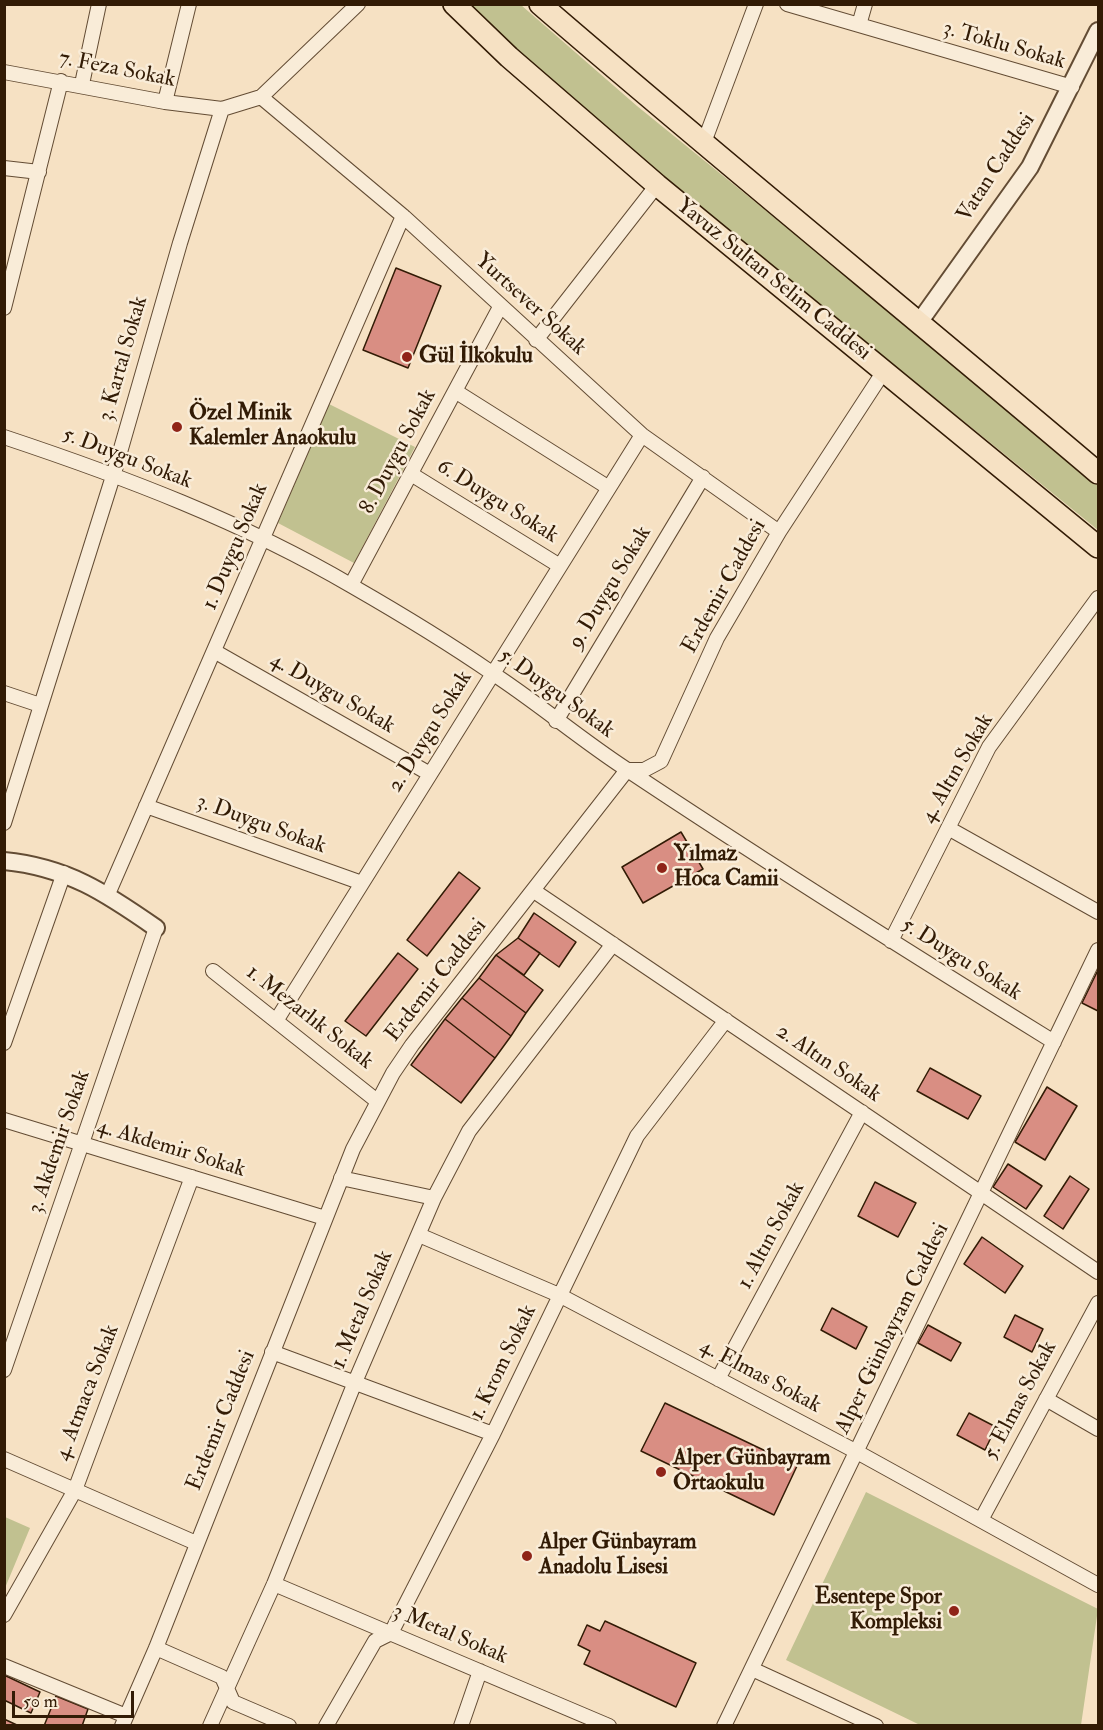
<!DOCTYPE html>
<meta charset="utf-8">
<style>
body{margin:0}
#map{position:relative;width:1103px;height:1730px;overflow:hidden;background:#f6e1c3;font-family:"IM FELL Double Pica",serif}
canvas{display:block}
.frame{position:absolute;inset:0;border:6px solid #321b05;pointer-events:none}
.scale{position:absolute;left:12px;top:1691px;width:122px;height:27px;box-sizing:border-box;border:3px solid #321b05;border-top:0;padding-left:8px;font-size:18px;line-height:21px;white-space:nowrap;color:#321b05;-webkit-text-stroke:4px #f9ecd8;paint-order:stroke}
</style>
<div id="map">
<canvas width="1103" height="1730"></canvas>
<div class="frame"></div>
<div class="scale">50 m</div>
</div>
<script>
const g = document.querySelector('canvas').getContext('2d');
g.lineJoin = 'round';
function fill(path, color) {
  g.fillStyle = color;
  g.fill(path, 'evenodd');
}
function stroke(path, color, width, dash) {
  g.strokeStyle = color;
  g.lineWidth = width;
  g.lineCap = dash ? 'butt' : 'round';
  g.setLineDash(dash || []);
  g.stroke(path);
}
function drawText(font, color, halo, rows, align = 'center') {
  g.font = font + ' "IM FELL Double Pica",serif';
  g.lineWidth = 5;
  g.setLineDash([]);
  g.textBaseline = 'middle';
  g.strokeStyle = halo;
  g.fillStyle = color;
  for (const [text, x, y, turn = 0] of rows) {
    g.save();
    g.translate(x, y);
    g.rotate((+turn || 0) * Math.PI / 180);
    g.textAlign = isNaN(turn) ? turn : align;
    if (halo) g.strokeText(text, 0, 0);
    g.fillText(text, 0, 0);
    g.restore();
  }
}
fill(new Path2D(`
 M469,5H521L637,106L918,334L1098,486V530C887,357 668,191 469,5Z
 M329,404L415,447L354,563L278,523Z
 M866,1492L1098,1609L1081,1725H920L786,1660Z
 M5,1517L30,1528L5,1588Z`), '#c1c190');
const building = new Path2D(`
 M396,268L441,286L408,368L363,350Z
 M681,832L703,869L643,903L622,867Z
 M459,872L480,888L427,956L407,940Z
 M534,913L576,942L559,967L518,938Z
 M518,938L540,953L524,975L496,955Z
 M398,953L418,969L366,1036L345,1021Z
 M496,955L543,990L526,1013L479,978Z
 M1098,970V1011L1082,1003Z
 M479,978L526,1013L511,1036L462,998Z
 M462,998L511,1036L495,1058L445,1019Z
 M445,1019L495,1058L461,1103L411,1065Z
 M930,1068L981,1096L968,1119L917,1091Z
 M1047,1087L1077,1106L1045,1160L1015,1142Z
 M1008,1164L1042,1186L1026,1209L993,1187Z
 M1070,1176L1089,1189L1063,1229L1044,1216Z
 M875,1182L916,1203L898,1237L858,1216Z
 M982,1237L1023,1266L1005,1293L964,1264Z
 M832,1308L867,1327L856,1349L821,1330Z
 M1015,1315L1043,1329L1032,1352L1004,1337Z
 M928,1325L961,1343L951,1361L918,1343Z
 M665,1403L797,1466L774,1515L641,1451Z
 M969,1413L996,1427L985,1450L957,1435Z
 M605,1621L696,1663L676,1707L584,1664L590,1651L578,1645L587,1625L600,1631Z
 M4,1675L40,1692L31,1713L4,1700Z
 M56,1696L88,1709L82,1726H44Z
 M4,1719L19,1726H4Z`);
fill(building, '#d98e83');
stroke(building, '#321b05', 1.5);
const minor = new Path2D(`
 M787,4L1072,87
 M859,25L865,4
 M4,72L165,102L222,109
 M82,84L99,4
 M261,97L403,216L642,435L779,532
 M165,102L189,4
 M703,145L756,4
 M4,168L39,172
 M4,308L61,81
 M536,340L657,185
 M455,391L609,488
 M4,437C124,477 243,522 352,586C399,613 447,642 492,673C538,703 580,739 626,769C767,863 910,953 1054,1042
 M411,474L560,566
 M351,585L500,307
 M214,651L430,774
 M4,693L40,705
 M556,721L703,477
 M146,806L362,883
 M4,823L114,473L180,243L222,109L261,97L358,4
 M948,828L1098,912
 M534,891L1098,1272
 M108,894L403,216
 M891,941L989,747L1098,598
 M213,971L377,1101
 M276,1021L642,435
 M4,1043L64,873
 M4,1120L325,1218
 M341,1178L434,1198
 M419,1235L559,1295L857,1452L1098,1585
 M272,1352L493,1434
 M4,1370L156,928
 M718,1379L862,1112
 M1046,1399L1098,1429
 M4,1459L196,1543
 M981,1520L1098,1303
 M274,1584L609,1726
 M4,1615L75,1490L192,1177
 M156,1648L222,1677L233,1702L289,1726
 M4,1666L126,1716
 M752,1669L876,1726
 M122,1726L156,1648L353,1149L393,1073L412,1045L627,770H644L661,761L717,638L779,532L884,371
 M210,1726L274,1584L355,1382L434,1198L469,1131L613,944
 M326,1726L375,1641L391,1633L493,1434L637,1136L726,1020
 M461,1726L480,1671
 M724,1726L1098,950`);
const tertiary = new Path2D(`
 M920,321L1030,167L1098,31
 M4,861C67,867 106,893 156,928`);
const primary = new Path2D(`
 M454,4L509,57L657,185L1098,547
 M540,4C724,163 913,316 1098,473`);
stroke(minor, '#634c34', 16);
stroke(tertiary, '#634c34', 20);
stroke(primary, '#321b05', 24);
stroke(minor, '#f9ecd8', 14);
stroke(tertiary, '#f9ecd8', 16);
stroke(primary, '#f6e1c3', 21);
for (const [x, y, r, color] of [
 [407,357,6,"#8f2418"],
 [177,427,6,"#8f2418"],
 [662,868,6,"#8f2418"],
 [661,1472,6,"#8f2418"],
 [527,1556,6,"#8f2418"],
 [954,1611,6,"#8f2418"]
]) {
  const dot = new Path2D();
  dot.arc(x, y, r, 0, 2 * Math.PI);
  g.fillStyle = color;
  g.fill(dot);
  stroke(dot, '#f9ecd8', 2);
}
drawText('22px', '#321b05', '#f9ecd8', [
 ["3. Toklu Sokak",1004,46,16],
 ["7. Feza Sokak",117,70,11],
 ["Vatan Caddesi",997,168,-57],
 ["Yavuz Sultan Selim Caddesi",773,280,39],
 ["Yurtsever Sokak",530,305,42],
 ["3. Kartal Sokak",124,359,-74],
 ["8. Duygu Sokak",399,452,-62],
 ["5. Duygu Sokak",127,459,21],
 ["6. Duygu Sokak",497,502,32],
 ["1. Duygu Sokak",236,547,-67],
 ["Erdemir Caddesi",725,587,-61],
 ["9. Duygu Sokak",611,588,-59],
 ["4. Duygu Sokak",332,694,30],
 ["5. Duygu Sokak",556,694,36],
 ["2. Duygu Sokak",431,732,-58],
 ["4. Altın Sokak",958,769,-60],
 ["3. Duygu Sokak",261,825,20],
 ["5. Duygu Sokak",961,960,32],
 ["Erdemir Caddesi",437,981,-52],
 ["1. Mezarlık Sokak",309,1018,38],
 ["2. Altın Sokak",828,1064,34],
 ["3. Akdemir Sokak",60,1142,-71],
 ["4. Akdemir Sokak",171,1149,17],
 ["1. Altın Sokak",772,1236,-62],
 ["1. Metal Sokak",363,1310,-67],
 ["Alper Günbayram Caddesi",893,1329,-64],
 ["1. Krom Sokak",504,1363,-64],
 ["4. Elmas Sokak",760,1377,28],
 ["4. Atmaca Sokak",88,1393,-69],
 ["5. Elmas Sokak",1021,1401,-62],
 ["Erdemir Caddesi",222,1421,-68],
 ["3 Metal Sokak",450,1635,23]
]);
drawText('bold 22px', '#321b05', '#f9ecd8', [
 ["Gül İlkokulu",419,357],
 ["Özel Minik",189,414],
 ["Kalemler Anaokulu",189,439],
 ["Yılmaz",674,855],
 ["Hoca Camii",674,880],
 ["Alper Günbayram",673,1459],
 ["Ortaokulu",673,1484],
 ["Alper Günbayram",539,1543],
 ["Anadolu Lisesi",539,1568],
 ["Esentepe Spor",942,1598,"right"],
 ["Kompleksi",942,1623,"right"]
], 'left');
</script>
